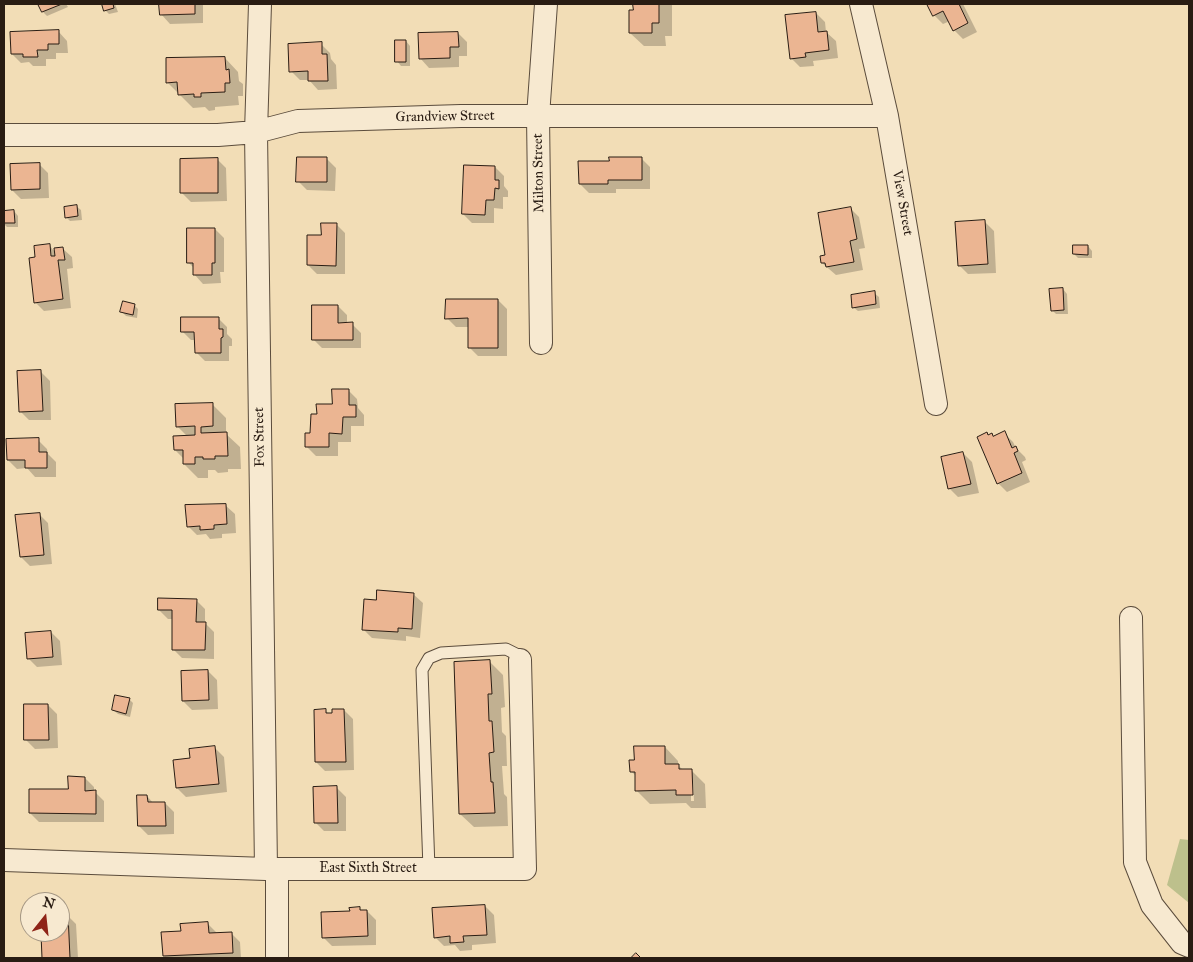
<!DOCTYPE html>
<style>
body{margin:0}
#map{position:relative;width:1193px;height:962px;overflow:hidden;background:#f2ddb6;font-family:"IM FELL Great Primer",serif}
canvas{display:block}
.frame{position:absolute;inset:0;border:5px solid #291c13;pointer-events:none}
.north{position:absolute;left:20px;top:892px;width:50px;height:50px;box-sizing:border-box;background:#f7e9d0;border:1px solid #a59784;border-radius:50%;rotate:16deg;font-size:14px;font-weight:700;line-height:20px;text-align:center;color:#291c13}
.north::after{content:'';display:block;margin:auto;width:18px;height:22px;background:#8f2418;clip-path:polygon(50% 0,100% 100%,50% 72%,0 100%)}
</style>
<div id="map">
<canvas width="1193" height="962"></canvas>
<div class="frame"></div>
<div class="north">N</div>
</div>
<script>
const g = document.querySelector('canvas').getContext('2d');
g.lineJoin = 'round';
function fill(path, color) {
  g.fillStyle = color;
  g.fill(path, 'evenodd');
}
function stroke(path, color, width, dash) {
  g.strokeStyle = color;
  g.lineWidth = width;
  g.lineCap = dash ? 'butt' : 'round';
  g.setLineDash(dash || []);
  g.stroke(path);
}
function drawText(font, color, halo, rows, align = 'center') {
  g.font = font + ' "IM FELL Great Primer",serif';
  g.lineWidth = 4.5;
  g.setLineDash([]);
  g.textBaseline = 'middle';
  g.strokeStyle = halo;
  g.fillStyle = color;
  for (const [text, x, y, turn = 0] of rows) {
    g.save();
    g.translate(x, y);
    g.rotate((+turn || 0) * Math.PI / 180);
    g.textAlign = isNaN(turn) ? turn : align;
    if (halo) g.strokeText(text, 0, 0);
    g.fillText(text, 0, 0);
    g.restore();
  }
}
fill(new Path2D(`
 M1180,839L1189,840V903L1167,885Z`), '#bdc08c');
fill(new Path2D(`
 M39,4H66L68,7L47,16L43,12Z
 M103,4H115L118,12L109,14L105,10Z
 M161,4H203V23L170,24L161,14Z
 M634,4H672V36H665L666,46H644L630,33L635,11Z
 M928,4H963L977,32L963,39L954,30L950,21L943,24L934,15Z
 M816,13L825,22L826,32L836,41L838,58L813,61L814,66L800,67L791,58Z
 M58,31L67,41L68,53H56V59H46V66H33L29,62L21,63L12,54Z
 M458,33L467,42V56H459V67L429,68L420,58Z
 M406,41L410,46V66H401L397,61Z
 M321,44L330,53L331,59L336,65L337,89L318,90L309,80H300L291,71Z
 M225,58L238,72L239,81L243,84V96H238L239,105L215,107V110L209,111L205,107L193,108L167,82Z
 M641,158L650,167V189H616V193H589L580,184L610,162Z
 M217,159L226,168L227,201L191,202L182,193Z
 M327,159L336,168L335,191L307,190L298,181Z
 M39,164L48,173L49,198L21,199L12,190Z
 M495,167L504,176V186L508,191V197H503V209L494,208V223H472L463,214Z
 M76,206L81,210L82,220L70,221L66,217Z
 M850,208L859,217L865,248L859,249L863,270L836,275L822,263Z
 M14,211L18,216V227H7L4,224V212Z
 M985,222L994,231L996,273L968,274L959,265Z
 M336,224L345,233V274H317L308,265L322,236Z
 M215,229L224,238V272H220L221,283L203,284L194,274V268L188,262Z
 M49,245L55,252L62,248L72,257L73,268L67,269L71,308L44,311L35,302L37,258Z
 M1088,246L1092,251V258H1078L1074,254Z
 M1063,289L1067,294L1068,314H1056L1052,310Z
 M874,293L879,297L880,308L858,311L853,307Z
 M498,300L507,309V356H478L469,347V327H456L447,318Z
 M134,305L138,309L137,318L126,316L122,312Z
 M338,306L347,315V324H352L361,333V348H322L313,339Z
 M218,318L227,327V334L232,339V346H229V361H205L196,352V340H191L182,331Z
 M41,372L50,381L51,420H29L20,411Z
 M348,390L357,399L358,408L364,415V426H351V442H338V456H316L307,447L318,415L333,405Z
 M212,404L226,418V434L240,447L241,469H228V472L218,473L215,470H208V478H198L184,464V459L175,450L188,437L177,426Z
 M987,433L989,436L994,437L1004,433L1013,442L1016,448L1025,457L1026,460L1022,462L1030,482L1007,492L998,483Z
 M38,440L47,449L48,454L56,462V477H35L27,468L17,469L8,460Z
 M963,453L972,462L979,493L958,497L949,488Z
 M225,505L235,514L236,533L222,534V538L210,539L206,534L197,535L188,526Z
 M39,514L48,523L52,564L30,566L21,557Z
 M413,594L423,603L420,638L406,636V641L372,638L363,629L377,601Z
 M196,600L205,609V623L214,632V659L182,658L173,649L174,619H168L159,610Z
 M51,632L60,641L62,665L37,667L28,658Z
 M490,662L503,675L505,707L501,708L502,732L506,736L507,766H502L504,794L507,797L508,826L474,827L460,814Z
 M208,671L217,680L218,709L192,710L183,701Z
 M129,699L133,703L130,717L118,714L113,710Z
 M48,705L57,714L58,748L35,749L26,740Z
 M344,710L353,719L354,770L325,771L316,762L326,711L329,714Z
 M665,747L678,761V765L684,771L691,770L705,784L706,808H691L686,803L650,804L636,790V776L631,771L636,761ZM691,779L693,782L694,801H691Z
 M215,748L224,757L227,792L186,797L177,788Z
 M85,778L94,787V792H95L104,801V822H39L30,813L69,791Z
 M336,787L346,797V831H324L315,822Z
 M147,796L154,804L165,803L174,812V834L148,835L139,826Z
 M485,906L494,915L496,943L472,945V950L460,951L455,945L444,946L435,937Z
 M359,908L363,912L367,911L376,920V945L332,946L323,937L351,912Z
 M60,915H67L76,924L78,958H43L42,935H47V932H60Z
 M208,924L217,933H231L240,942L241,958H166L164,956L182,932Z`), '#0003');
const building = new Path2D(`
 M38,4H62L42,12Z
 M102,4H113L114,8L104,11Z
 M159,4H195V14L160,15Z
 M633,4H659V23H652V33H629V10H633Z
 M927,4H959L968,23L953,31L943,11L933,16Z
 M816,12L818,32L827,31L829,50L805,53L806,57L790,59L785,15Z
 M59,30V44H48V50H37L38,57H23V54H11L10,32Z
 M458,32L459,47H450V58L419,59L418,33Z
 M395,40H406V62H395Z
 M322,42V54H327L328,81H308V71L289,72L288,44Z
 M225,57L226,70L229,69L230,83H225V92L201,93V97H194V94L178,95L177,82L166,83V58Z
 M297,157H327V182H296Z
 M609,157H642V180H608V184H579L578,161H609Z
 M218,158V193H180V159Z
 M40,163V189L11,190L10,164Z
 M464,165L495,166V180H499V189L495,188L494,200H486L485,215L462,214Z
 M77,205L78,216L65,218L64,207Z
 M851,207L857,239L850,241L854,262L826,267L825,263H821L820,256L825,255L818,213Z
 M14,210L15,223H4V211Z
 M985,220L988,264L958,266L955,222Z
 M321,223H337L336,266L307,265V235H321Z
 M187,228H215V263H212V275H193V263H187Z
 M50,244L51,256H55L54,248L63,247L65,260H58L63,299L34,303L29,258L35,257L34,246Z
 M1073,245H1088V255L1073,254Z
 M1063,288L1064,310L1051,311L1049,289Z
 M875,291L876,304L852,308L851,295Z
 M446,299H498V348H468V318L445,319Z
 M123,301L135,304L133,315L120,312Z
 M312,305H338V323L353,322V340H312Z
 M181,317H219V329H223V337L221,338V353H195L194,332H181Z
 M41,370L43,411L19,412L17,371Z
 M332,389H349V405H356V417H343L342,434L329,433V447H305V433H310L311,414H317L316,404H332Z
 M213,403V426L201,427V433L227,432L228,456H215V459H203V457H195V464H183V450H174L173,436L195,435V426L176,427L175,404Z
 M1005,431L1012,448L1016,446L1018,451L1014,453L1022,473L997,484L977,437L987,432L988,435L992,433L993,436Z
 M39,438V452H47V468H25V460H7L6,439Z
 M963,452L971,484L948,489L941,457Z
 M226,504L227,524L214,525V529L200,530V526L187,527L185,505Z
 M40,513L44,555L20,557L15,515Z
 M377,590L414,593L412,629L398,628V632L362,630L364,599L376,600Z
 M158,598L197,599L196,622H206L205,650H172V610H158Z
 M51,631L53,657L27,659L25,633Z
 M490,660L492,694H488L489,721H492L494,752L489,753L491,782H493L495,813L459,814L454,662Z
 M208,670L209,700L182,701L181,671Z
 M115,695L130,698L126,714L112,710Z
 M24,704H48L49,740H24Z
 M326,709V713H332V709H344L346,762H315L314,710Z
 M215,746L219,784L176,788L173,760L190,758L189,749Z
 M634,746H665V764H679V769H692L693,795H676V790L635,791V772H630L629,760H634Z
 M68,776L85,777V791L96,790V814L29,813V789H68Z
 M337,786L338,823H314L313,787Z
 M137,795H147L148,802H165L166,826H138Z
 M485,905L487,935L463,936L464,942L450,943V936L434,938L432,908Z
 M360,907V910H367L368,936L322,938L321,912L350,911L349,908Z
 M60,914H68L70,958H42L41,934H46V932H60Z
 M208,922L209,933L232,932L233,953L163,956L161,932L181,931L180,924Z
 M636,953L641,958H631Z`);
fill(building, '#ebb592');
stroke(building, '#291c13', 1);
const service = new Path2D(`
 M429,869L422,670L429,658L441,653L506,649L516,654L520,660`);
const minor = new Path2D(`
 M260,4L256,132L266,869
 M861,4L887,116L936,404
 M4,135H218L256,132L298,121L461,116H887
 M541,343L538,116L546,4
 M1131,618L1135,862L1152,905L1182,943L1189,946
 M4,860L266,869H525L520,660
 M277,869V958`);
stroke(service, '#5b4c3c', 13);
stroke(minor, '#5b4c3c', 24);
stroke(service, '#f7e9d0', 11);
stroke(minor, '#f7e9d0', 22);
drawText('14px', '#291c13', '#f7e9d0', [
 ["Grandview Street",445,117,-1],
 ["Milton Street",539,173,-91],
 ["View Street",902,203,80],
 ["Fox Street",260,437,-91],
 ["East Sixth Street",368,869]
]);
</script>
